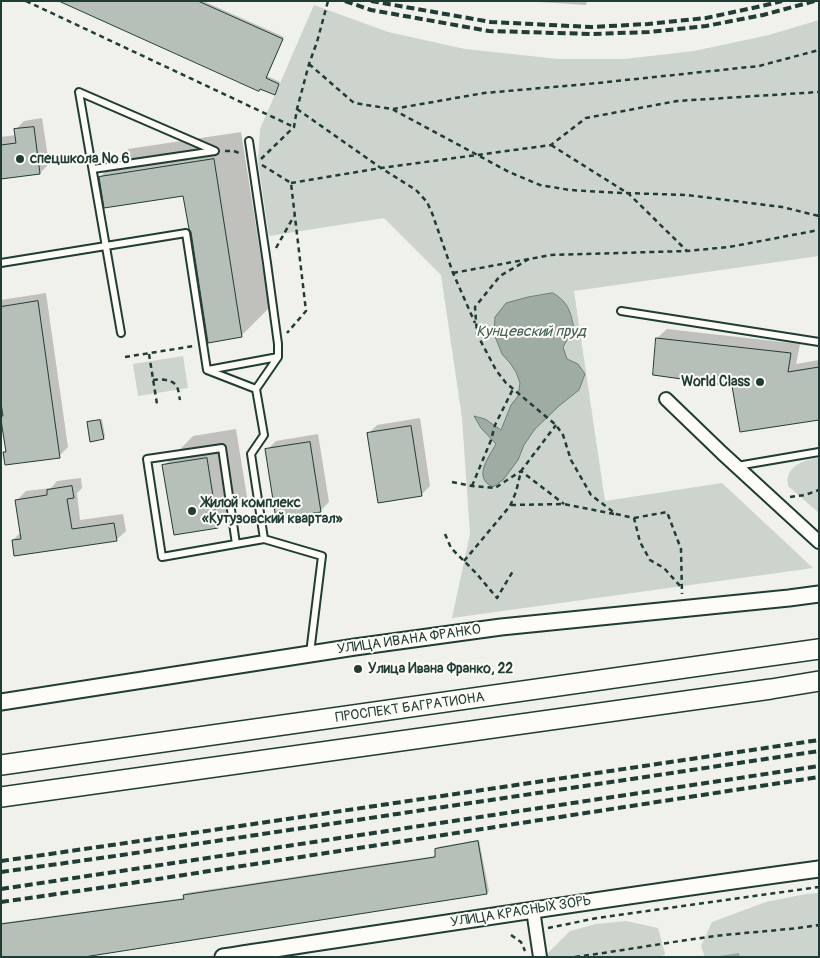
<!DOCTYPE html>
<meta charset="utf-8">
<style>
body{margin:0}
#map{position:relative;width:820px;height:958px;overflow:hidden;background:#f0f1eb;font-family:Pangolin,sans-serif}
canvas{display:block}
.frame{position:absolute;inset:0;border:2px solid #1f3d34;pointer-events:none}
</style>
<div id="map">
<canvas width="820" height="958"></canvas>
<div class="frame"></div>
</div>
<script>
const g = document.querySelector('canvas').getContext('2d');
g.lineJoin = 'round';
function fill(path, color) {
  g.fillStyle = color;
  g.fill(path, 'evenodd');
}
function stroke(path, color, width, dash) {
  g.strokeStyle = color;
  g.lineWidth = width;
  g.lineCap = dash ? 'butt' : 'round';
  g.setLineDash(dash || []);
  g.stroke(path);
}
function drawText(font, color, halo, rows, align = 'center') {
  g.font = font + ' Pangolin,sans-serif';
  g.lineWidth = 4;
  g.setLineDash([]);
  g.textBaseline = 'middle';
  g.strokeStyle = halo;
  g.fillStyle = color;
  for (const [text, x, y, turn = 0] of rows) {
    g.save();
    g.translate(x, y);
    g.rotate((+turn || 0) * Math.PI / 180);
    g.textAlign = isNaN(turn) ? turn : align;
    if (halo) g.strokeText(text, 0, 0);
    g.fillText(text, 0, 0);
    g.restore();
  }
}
fill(new Path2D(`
 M314,5L388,32L465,49L558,59H624L694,51L769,35L819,20V256L574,291L605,501L722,483L813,568L452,618L470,534L462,418L441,275L384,218L269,236L258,162L260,129Z
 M183,356L188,388L138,396L133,364Z
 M819,458V513L788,486C788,483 787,480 788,477C791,464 807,459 819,458Z
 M819,893V957H705L701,946L712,922L766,902L806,894Z
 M626,921L658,928L665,954L660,957H544L570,931L596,924Z`), '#cdd3cd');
const water = new Path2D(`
 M553,293C569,303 570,311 574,328L563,347L567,359L578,364L585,374L579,390L559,406L535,429L524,445L518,460L504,479L493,487C472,478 489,457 496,444L481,428L474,416L485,419L501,430L511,405L518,396L520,383L516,372L510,363L502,354L494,334L495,317L506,303L528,297Z`);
fill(water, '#9faca4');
stroke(water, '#6c8077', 1);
fill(new Path2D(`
 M62,1H203L284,37L267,76L280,82L276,91Z
 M523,1H587L586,5Z
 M42,118L49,164L40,173L1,178V137L16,135L15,130L24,121Z
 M241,132L269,308L241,336L184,195L100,177L128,149Z
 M46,293L68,447L59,456L5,453L7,450L2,416L4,414L1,396V300Z
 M667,329L800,344L796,364L819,360V419L733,385L657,338Z
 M420,418L430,486L421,495L368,434L377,425Z
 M102,419L105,436L103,438L88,423L90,421Z
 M236,429L247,497L217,527L164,466L193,436Z
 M318,434L329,502L320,511L267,450L276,441Z
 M81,478L82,488L77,493L80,520L123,514L126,531L116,540H13L21,532L17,500L26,491L51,488L57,481Z
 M479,840L489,891L487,893L1,957V923L185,898L184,895L186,893L436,856V849L438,847Z
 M739,953L740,957H713Z`), '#0003');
const building = new Path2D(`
 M59,1H198L283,39L266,78L279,84L275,95L260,89L259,91Z
 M34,127L40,174L1,179V145L16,143L14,129Z
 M214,159L242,337L208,343L191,232L189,229L183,196L104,208L99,177Z
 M38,301L60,458L5,465L3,452H6L1,420V416H3L1,403V307Z
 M656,338L791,353L788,372L819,367V420L740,432L732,386L653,375Z
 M100,420L104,439L90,442L87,422Z
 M411,426L422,496L378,503L367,433Z
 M310,442L321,512L276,519L265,449Z
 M207,458L218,528L174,535L162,465Z
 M72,486L74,498L67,499L72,529L114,523L117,541L14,556L12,540L21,539L15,500L47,495V490Z
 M478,841L487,894L84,957H1V924L184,899L183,895L435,857V849Z`);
fill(building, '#b6bfb8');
stroke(building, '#1f3d34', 1);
const service = new Path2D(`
 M249,141L267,263L278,344V357L256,389L264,435L251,454L264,539L322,556L310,653
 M93,169L215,151L79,92L121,333
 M1,263L186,233L207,370L256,389
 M621,311L819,342
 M208,370L278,357
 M737,466L819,452
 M236,544L222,448L147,459L162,557L264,539`);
const minor = new Path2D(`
 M666,399L722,453L819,542
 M533,910L540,957`);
const tertiary = new Path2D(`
 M1,702L355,647L501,627L789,598L819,594
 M223,957C421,927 620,896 819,869`);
const primary = new Path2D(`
 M1,765L819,649
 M1,797L771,689L819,681`);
stroke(service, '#1f3d34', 10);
stroke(minor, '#1f3d34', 16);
stroke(tertiary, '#1f3d34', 19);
stroke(primary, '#1f3d34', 22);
stroke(new Path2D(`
 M26,1L294,127
 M309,64L354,103L392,109L509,172L540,185L570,190L623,193L687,195L782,207L819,216
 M297,109L381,168L416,190L427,202L432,213L453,273L475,323
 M393,109L484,93L588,84L759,66L819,50
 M551,145L629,194L687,251
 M225,151H234L241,154
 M261,159L294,127L297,109L309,64L317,42L328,1
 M262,165L291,183L306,311L287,333
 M291,183L381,168L551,145L586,118L677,101L819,92
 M276,248L294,216
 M529,259L500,276L475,307L477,334L496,370L506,383L556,425L563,435L571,460L591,495L616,514L634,518L640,542L650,560L664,568L681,587
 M453,273L551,255L687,251L729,247L819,230
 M149,354L157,404
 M125,357L194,346
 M153,380C161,379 173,379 177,387C179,391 179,396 180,400
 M452,482L472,486L495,488L521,471L564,504
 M472,486L491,440L495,425L513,389
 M790,497L805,495L819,490
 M511,505L564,504L614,514
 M634,518L667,512L681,549L682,594
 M445,534L451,548L476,573L497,598L513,571
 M464,561L510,506L516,492L521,471L556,425
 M548,928L597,918L819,887
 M511,935L521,942L525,951
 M575,957C620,951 664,943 708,937C745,932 782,931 819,925`), '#1f3d34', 2.5, [5, 4]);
stroke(service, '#fdfcf7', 6);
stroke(minor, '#fdfcf7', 12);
stroke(tertiary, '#fdfcf7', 15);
stroke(primary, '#fdfcf7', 19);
stroke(new Path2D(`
 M345,1L371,10L489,31L591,34L649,32L706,26L763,15L815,1
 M371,1L491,22L591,27L648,24L706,18L762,6L782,1
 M1,861L119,844L819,740
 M1,872L122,855L819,751
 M1,889L819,766
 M1,902L106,887L819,777`), '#1f3d34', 4, [8, 4]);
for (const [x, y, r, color] of [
 [20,159,5,"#1f3d34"],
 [760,382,5,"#1f3d34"],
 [192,511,5,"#1f3d34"],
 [358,669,5,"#1f3d34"]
]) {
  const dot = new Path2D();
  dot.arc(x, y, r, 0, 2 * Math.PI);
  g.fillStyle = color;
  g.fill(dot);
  stroke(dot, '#fdfcf7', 2);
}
drawText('bold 14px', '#1f3d34', '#fdfcf7', [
 ["спецшкола № 6",30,159],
 ["World Class",750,382,"right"],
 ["Жилой комплекс",202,503],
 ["«Кутузовский квартал»",202,519],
 ["Улица Ивана Франко, 22",368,669]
], 'left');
drawText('14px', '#1f3d34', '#fdfcf7', [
 ["УЛИЦА ИВАНА ФРАНКО",409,640,-8],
 ["ПРОСПЕКТ БАГРАТИОНА",410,708,-8],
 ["УЛИЦА КРАСНЫХ ЗОРЬ",521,912,-9]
]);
drawText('italic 15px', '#455e56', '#fdfcf7', [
 ["Кунцевский пруд",531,332]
]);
</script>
